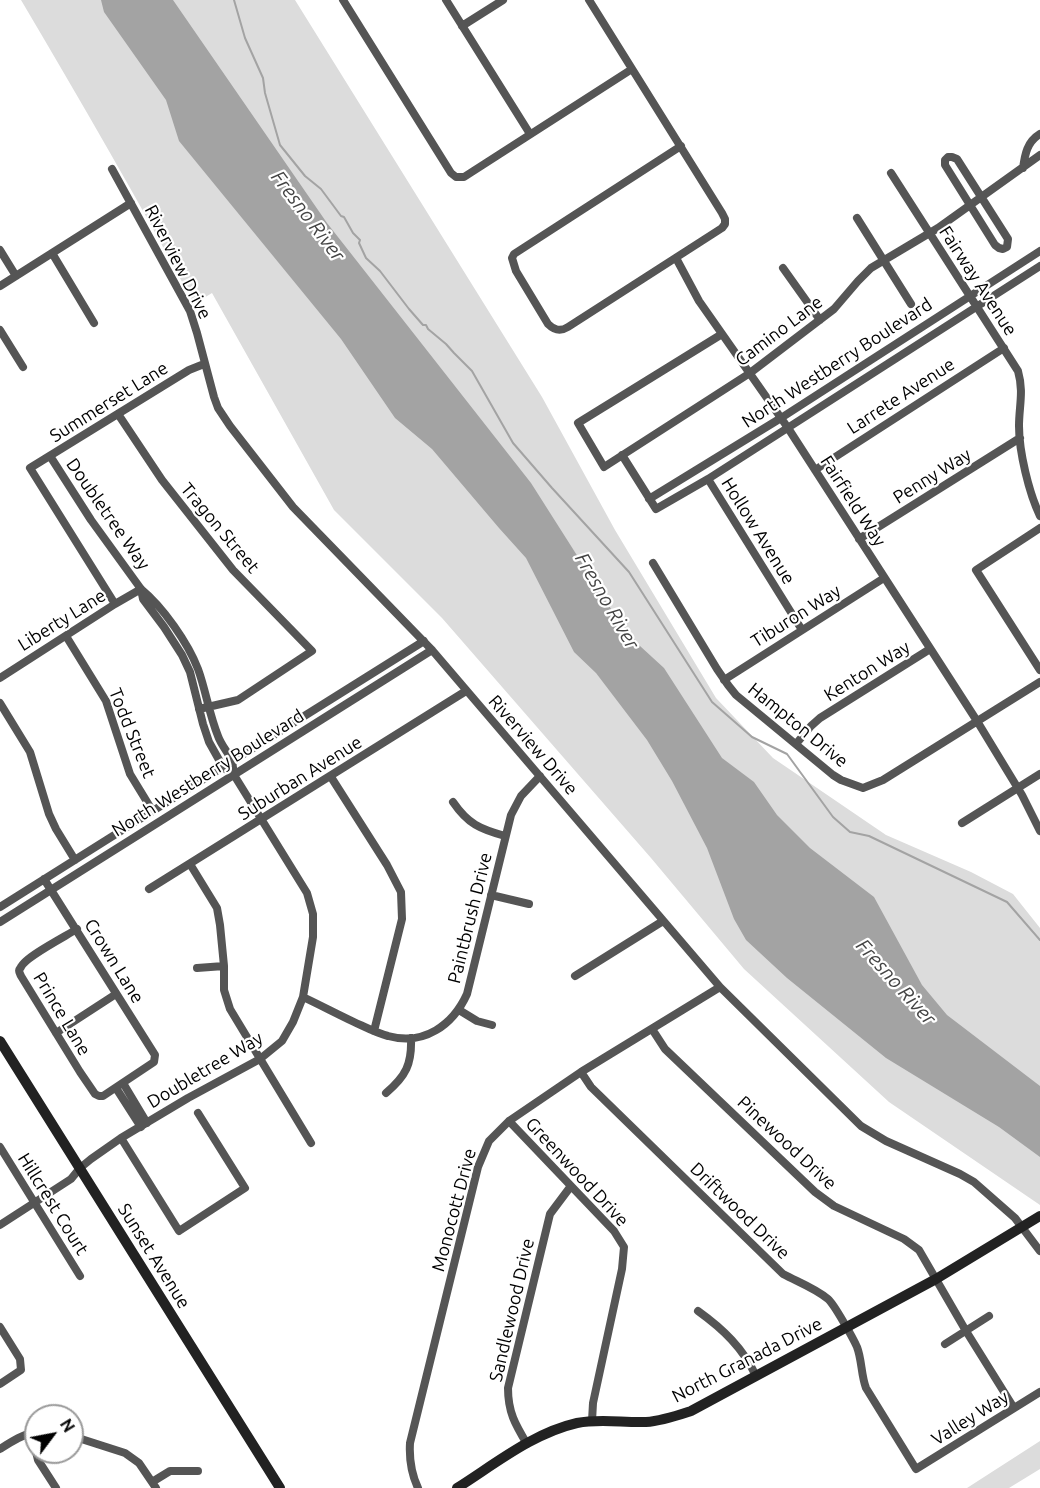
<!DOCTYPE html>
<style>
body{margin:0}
#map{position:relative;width:1040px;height:1488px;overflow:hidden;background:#fff;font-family:Ubuntu,sans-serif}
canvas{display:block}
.north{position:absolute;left:24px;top:1404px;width:60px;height:60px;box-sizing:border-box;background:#fff;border:2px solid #999;border-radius:50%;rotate:58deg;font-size:16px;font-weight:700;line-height:24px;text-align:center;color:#000}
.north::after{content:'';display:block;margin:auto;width:21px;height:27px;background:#000;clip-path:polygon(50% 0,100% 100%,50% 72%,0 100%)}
</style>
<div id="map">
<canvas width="1040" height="1488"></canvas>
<div class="north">N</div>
</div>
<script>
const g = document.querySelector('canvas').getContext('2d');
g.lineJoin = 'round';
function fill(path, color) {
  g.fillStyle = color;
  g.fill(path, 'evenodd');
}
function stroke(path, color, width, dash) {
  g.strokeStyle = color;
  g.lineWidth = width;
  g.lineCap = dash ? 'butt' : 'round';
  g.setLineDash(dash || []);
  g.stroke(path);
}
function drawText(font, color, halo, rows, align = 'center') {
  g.font = font + ' Ubuntu,sans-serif';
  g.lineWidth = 4.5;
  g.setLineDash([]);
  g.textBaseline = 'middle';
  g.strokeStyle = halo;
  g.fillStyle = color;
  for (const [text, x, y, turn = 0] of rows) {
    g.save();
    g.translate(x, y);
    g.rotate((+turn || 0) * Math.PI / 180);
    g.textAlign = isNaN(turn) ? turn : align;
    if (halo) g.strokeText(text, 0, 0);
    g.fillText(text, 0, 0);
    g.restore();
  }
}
fill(new Path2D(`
 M21,0H295L542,397L615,530L716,698L773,758L886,835L971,872L1013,894L1040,928V1205L889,1102L744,969L651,858L442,618L334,510L212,293L194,304C139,201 80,100 21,0Z
 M1040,1441V1469L1009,1488H967Z`), '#dcdcdc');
fill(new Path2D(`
 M101,0H173L327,223L531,483L613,612L640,646L664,668L722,758L754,782L777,815L810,848L874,897L922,985L947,1015L1040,1086V1157L999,1127L886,1058L787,978L746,940L734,919L707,848L672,781L647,740L596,673L574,652L526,558L499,528L432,449L395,418L341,339L179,141L166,100L104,12Z`), '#a3a3a3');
stroke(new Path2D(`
 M234,0L245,38L263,78L265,93L280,145L305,176L321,189L341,216L344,217L353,233L360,240L359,243L366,258L380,271L409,309L423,325H426L428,329L446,344L454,353L472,371L513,443L552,488L629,572L712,702L752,737L787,754L833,817L850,832L869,836L1007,902L1040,940`), '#a3a3a3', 2);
stroke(new Path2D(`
 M343,0L451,173L456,177H464L632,69
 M446,0L530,134
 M589,0L722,213L725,219V224L722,228L568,327C560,332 554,330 548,324L516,271L512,258L514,254L681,146
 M462,26L503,0
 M948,157H952L957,159L1008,239L1007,247L1003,249L999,248L995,245L945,165V160Z
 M1023,168C1025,154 1027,142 1040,134
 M112,169L190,311L197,333L214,397L218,408L230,426L293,507L432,650L720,987L861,1126L886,1141L960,1174L974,1182L1015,1218L1040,1251
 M891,173L1018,371C1024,392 1019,406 1019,426C1019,452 1029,493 1040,516
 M857,218L911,304
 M0,250L16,276
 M52,253L94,323
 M676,258L699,301L788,428L977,721L1022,795L1040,831
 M783,268L820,320
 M0,286L131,203
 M0,330L23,367
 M722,334L578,423L604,467L750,373L834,309L858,281L871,268L938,228L1040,155
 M118,414L162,480L233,570L312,651L238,700L199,709
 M622,455L656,509L708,479L1040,266
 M815,470L1004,348
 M708,479L802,630
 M649,499L781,418L1040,251
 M1040,528L976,570L1040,670
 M859,539L1020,438
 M653,563L717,669L728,685L736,695L833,775L841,780L863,788L883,780L1040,682
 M141,589L143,599L164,627L182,655L190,672L203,724L209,742L223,767L225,769
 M115,604L30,468L189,370L204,364
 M66,636L106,701L130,774L152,810
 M0,678L115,604L141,589
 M724,680L884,578
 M0,703L30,752L49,814L56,829L75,860
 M796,744L811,726L820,718L930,649
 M331,777L387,865L401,892L402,919L374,1031
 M453,802C468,824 480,829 505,836
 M962,823L1040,774
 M190,864L217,908L220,925L224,966V990L230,1009L311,1143
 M44,879L155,1055L154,1062L103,1096H99L95,1094L80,1072L21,976C19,971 18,971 21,967C25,957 66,936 77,929
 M149,889L466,691
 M491,895L529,904
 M0,907C141,818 282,730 424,641
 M0,922L432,650
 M197,968L224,966
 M575,976L663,921
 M303,997C320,1005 337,1014 354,1022C365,1027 376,1033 388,1036C424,1046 453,1025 467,994L511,815L521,796L540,776
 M459,1010L477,1021L492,1025
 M652,1029L665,1049L815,1192L834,1206L904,1239L919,1250L966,1331L1014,1408
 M56,1033L116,994
 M581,1072L591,1087L783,1274C798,1282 815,1288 828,1299C834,1304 853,1338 857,1347C862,1360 861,1375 866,1388L916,1469L1040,1392
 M123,1083L147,1123
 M116,1088L141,1127
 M386,1093C406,1076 412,1064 411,1038
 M509,1121L614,1231L624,1247L622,1269L593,1403L592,1421
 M121,1138L179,1231L245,1188L198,1113
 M0,1147L80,1276
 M0,1225L71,1179L80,1168L91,1159L121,1138L188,1098L260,1059L282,1041L293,1022L303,997L313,937V914L307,893L234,775C233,770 233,765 232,761C228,752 221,745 218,736C209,714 206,691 198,669C188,643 163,607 141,589L91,520L50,456
 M698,1311C723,1329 743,1348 756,1376
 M0,1327L20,1359L21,1370L0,1384
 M945,1344L989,1316
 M59,1416L60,1411
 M32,1432L36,1450
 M72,1436L125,1453L139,1463L156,1488
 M527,1444C515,1424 508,1412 508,1388L550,1214L571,1186
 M0,1449C11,1442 23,1434 36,1432
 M36,1452L38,1460L56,1488
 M152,1482L170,1471H198
 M418,1488C411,1473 409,1460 410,1443L478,1167L489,1141L509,1121L581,1072L720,987`), '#555', 8);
stroke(new Path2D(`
 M0,1041L280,1488
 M457,1488C495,1464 533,1433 577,1423C601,1418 623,1423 646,1422C662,1421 676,1416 691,1411L936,1279L1040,1216`), '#222', 10);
drawText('18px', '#000', '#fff', [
 ["Riverview Drive",178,262,63],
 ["Fairway Avenue",978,281,57],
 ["Camino Lane",779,331,-37],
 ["North Westberry Boulevard",837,363,-33],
 ["Larrete Avenue",901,396,-33],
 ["Summerset Lane",109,402,-32],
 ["Penny Way",932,476,-32],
 ["Fairfield Way",853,501,57],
 ["Doubletree Way",108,514,55],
 ["Tragon Street",220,528,50],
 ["Hollow Avenue",758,531,58],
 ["Tiburon Way",796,616,-32],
 ["Liberty Lane",62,620,-32],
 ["Kenton Way",867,671,-32],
 ["Hampton Drive",798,725,39],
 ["Todd Street",132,733,68],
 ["Riverview Drive",533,745,49],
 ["North Westberry Boulevard",208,773,-32],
 ["Suburban Avenue",300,778,-32],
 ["Paintbrush Drive",470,918,-76],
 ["Crown Lane",114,961,58],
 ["Prince Lane",62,1014,59],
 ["Doubletree Way",205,1070,-31],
 ["Pinewood Drive",787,1143,43],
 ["Greenwood Drive",577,1172,47],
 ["Hillcrest Court",53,1204,58],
 ["Monocott Drive",454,1210,-75],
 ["Driftwood Drive",740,1211,44],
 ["Sunset Avenue",154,1256,58],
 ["Sandlewood Drive",512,1310,-77],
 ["North Granada Drive",747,1360,-27],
 ["Valley Way",970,1418,-32]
]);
drawText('italic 20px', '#444', '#fff', [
 ["Fresno River",308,216,53],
 ["Fresno River",607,601,60],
 ["Fresno River",896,982,48]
]);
</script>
